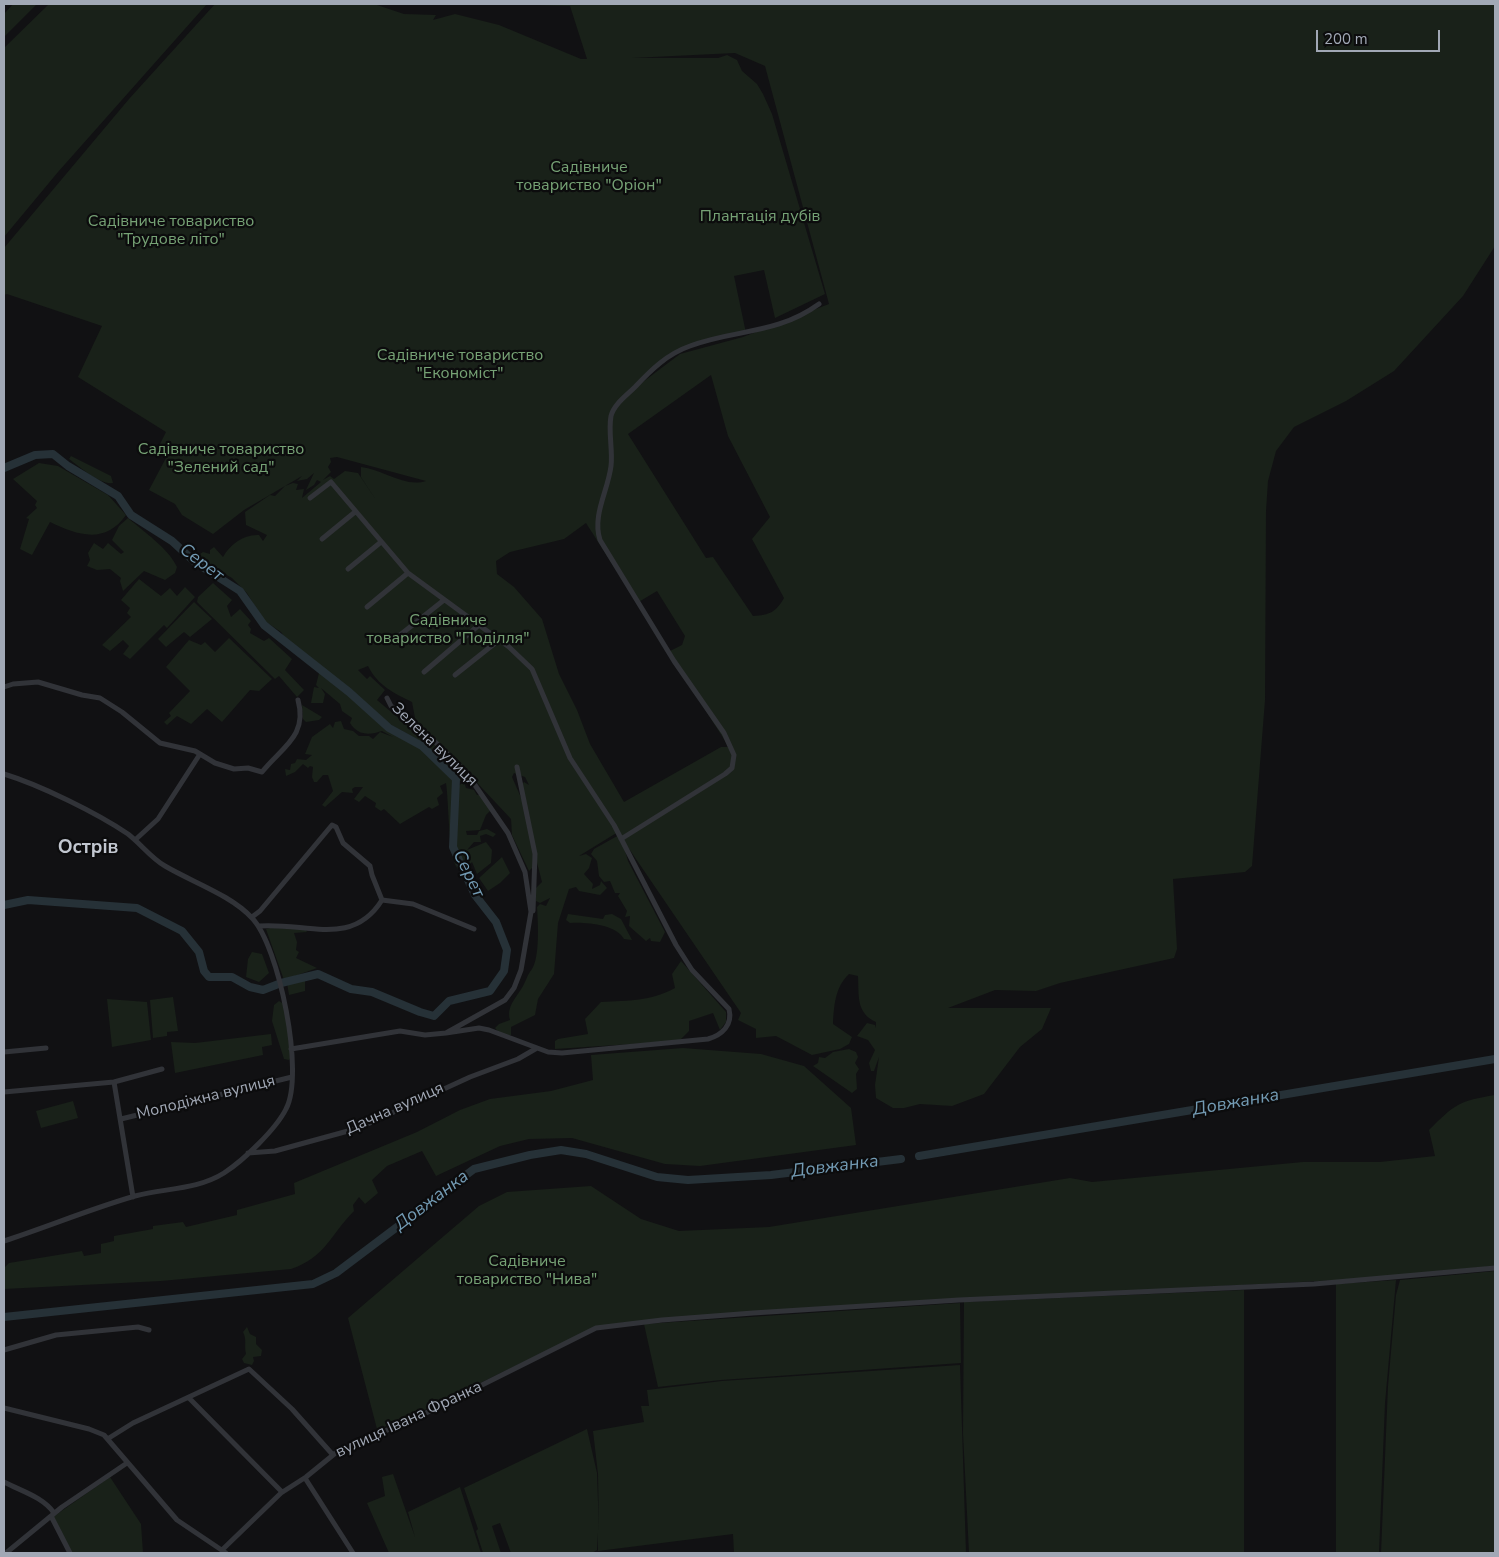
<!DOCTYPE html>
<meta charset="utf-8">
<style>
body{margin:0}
#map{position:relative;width:1499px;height:1557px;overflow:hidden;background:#111113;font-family:"Nunito Sans",sans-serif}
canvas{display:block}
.frame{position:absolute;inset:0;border:5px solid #a1a8b5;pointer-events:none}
.scale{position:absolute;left:1316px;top:30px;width:124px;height:22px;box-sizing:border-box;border:2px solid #a1a8b5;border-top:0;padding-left:6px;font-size:15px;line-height:18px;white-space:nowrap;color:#a1a8b5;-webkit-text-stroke:4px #0c0c0d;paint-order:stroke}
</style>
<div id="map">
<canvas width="1499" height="1557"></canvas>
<div class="frame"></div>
<div class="scale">200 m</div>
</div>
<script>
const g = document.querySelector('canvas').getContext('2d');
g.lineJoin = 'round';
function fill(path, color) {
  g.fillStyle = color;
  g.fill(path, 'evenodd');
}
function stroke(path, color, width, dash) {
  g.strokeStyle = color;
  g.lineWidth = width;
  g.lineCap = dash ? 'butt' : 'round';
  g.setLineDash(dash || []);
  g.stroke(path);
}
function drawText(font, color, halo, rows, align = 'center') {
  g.font = font + ' "Nunito Sans",sans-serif';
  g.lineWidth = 4.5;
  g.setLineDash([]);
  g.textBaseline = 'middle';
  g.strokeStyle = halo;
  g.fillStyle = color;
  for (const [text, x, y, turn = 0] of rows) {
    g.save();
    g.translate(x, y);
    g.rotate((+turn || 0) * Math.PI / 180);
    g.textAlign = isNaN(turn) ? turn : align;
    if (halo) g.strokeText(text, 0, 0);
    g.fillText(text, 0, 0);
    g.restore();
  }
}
fill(new Path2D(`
 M13,4H37L4,37V14Z
 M49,4H207L58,172L4,237V48Z
 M215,4H374L404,14L436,15L433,20L455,14L499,25L581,59H587L570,6L501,4H1495V246L1463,296L1394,371L1346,401L1294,427L1276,451L1268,481L1266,511L1265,700L1252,866L1245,872L1173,879L1177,949L1174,958L1060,983L1036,991L995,990L948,1008H1051L1042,1029L1020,1047L984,1094L952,1106L920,1104L904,1108H893L876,1098L875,1085L879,1057L874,1071H871L869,1063L875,1050L868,1040L857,1036L867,1023L875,1025L876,1028V1022C856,1013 859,996 858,976L849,974C835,987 834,1006 833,1024L852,1037L849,1044L840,1049L812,1055L776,1036L756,1038V1029L738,1020L741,1013L621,837L628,861L665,932L660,942L651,941L650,938L646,941L629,926L630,916L625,917L627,911L618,896L620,893H615L610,881L604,882L599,876L597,861L591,854L594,849L619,835L618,832L579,856L586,854L592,858L589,868L584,874L593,884L592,889L600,885L601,881L607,888L600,895L579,891L576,887L569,889L558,923L554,974L538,999L535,1015L511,1027V1035L507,1036L499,1033L495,1028L499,1024L510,1020C506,1006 517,997 523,986C527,979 526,977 532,969C540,957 538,922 537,907L540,904L546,906L550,898L540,903L536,901L534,890L542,882L534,851L533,867L529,871L512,835L511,819L453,757L416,723L412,702C394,693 378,686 368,666L358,670L367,679L370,676L385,690L377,700L402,721L429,737L462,772V780L459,782L455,774L448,771C460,785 453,827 454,846C455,854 461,862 458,869C448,859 449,802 446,783L440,786L443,793L437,798L439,805L432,809L429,807L400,824L384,809L381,811L375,807L376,803L365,796L359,802L354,799L363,787H355L352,789L353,793L342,792L325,807L322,805L333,791L328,775H323L317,782H314L312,777L313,767L310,766L308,768L303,764L295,772L286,776L285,769L290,770L291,764L295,763L297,759L306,760L312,755L305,754L312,737L330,724L333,728L335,722L341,721L344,729L353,731L359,736H369L373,739L380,732L393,737L382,731C370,735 358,736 350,723L352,718L342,711L340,704L321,688L325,694L323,703H311L314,687L319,688L316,685L319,673L325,672L333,683L352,694L342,682L290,645L281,632L263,620L247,593L232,578L199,559L200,554L203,552L210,554V550L214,547L223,557C230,544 244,534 259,535L263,541L267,535L246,525L245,512L270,495L275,496L285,486L293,483L298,484L296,490L304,489L302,498L321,482L317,480L314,485L306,490L314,473L307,479L297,481L302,476L244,510L213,534L182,515L175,504L149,490L167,456L157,450L166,432L78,377L102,326L7,294L4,295V248L129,99ZM735,53L765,66L829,304L743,337L680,354L619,400L681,349L746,333L734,276L764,270L775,318L825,294L772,114L763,94L757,84L742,71L737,60L727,55L718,58H632ZM711,375L728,436L770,517L752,539L784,598C776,612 770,615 753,616L713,557L706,558L628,434ZM337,457L426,481C404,488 383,469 361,467V477L376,500L358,473L345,471L334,479L330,476L323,480L331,472L328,467L331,462L330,458ZM586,523L637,603L657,591L685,636L682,645L668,652L729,747H721L624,802L590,744L577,710L559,674L542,619L514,587L497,574L496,561L510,552L564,539ZM354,696L373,710L377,717L424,743L446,769L424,748L399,731L394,732L388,729ZM514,773L525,777L529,785L524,782L522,785L526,809L512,777Z
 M71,456L111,476L113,483C100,485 80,467 69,459Z
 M39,463L58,466L108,495L126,515C105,545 77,535 50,522L32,555L20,549L29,519L26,518L37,508L35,505L37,501L13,479Z
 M128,518C144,532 168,548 177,567L175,573L165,580L144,571L123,591L120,581L121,578L110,569L97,570L87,566L90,560L88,553L94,543L103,549L108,543L121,554L124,552L112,540L119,526Z
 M139,579L161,596L170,588L177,596L185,587L195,597L167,628L164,625L130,659L123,654L129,646L123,640L110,651L102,645L131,617L127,613L130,608L121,600Z
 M213,583L232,600L227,606L231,617L240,609L251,621L248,625L251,629L250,633L264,641L269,638L292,659L285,670L304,690L297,697L279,676L275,679L197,602L198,597Z
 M194,602L212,619L190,637L184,632L166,647L158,639Z
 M229,638L272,679L259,691L250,690L222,722L207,709L191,724L177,716L167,725L164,722L171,716L169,713L190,691L166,667L189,640L201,645L205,642L215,652Z
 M302,705L322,717L319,720L306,722L303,719Z
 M464,782L466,788L474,790L477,795H482L490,811L486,815L480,830L466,831L467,835H477L479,831L487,829L496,834L493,837L486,834L480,836L481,842H474L467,850L486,842L492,850L491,863L477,874L472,862L465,870L456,850L458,786Z
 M502,857L510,873L500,883L488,891L479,878Z
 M568,914L603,919L605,915L612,914L621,919L632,940L624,939C616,924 585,922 570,923L566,920Z
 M270,928L305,929L307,932L294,933L297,942L296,950L299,952L296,958L317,968L284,980L266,929Z
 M252,952L262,954L269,973L259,982L246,977L248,959Z
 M681,961L726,1012V1022L720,1030L713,1013L689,1021V1031L679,1041L555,1049V1041L558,1039L588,1034L585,1019L601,1002C630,1000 649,1002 675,988L672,974Z
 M294,980H305V991L289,995L287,983Z
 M173,997L178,1031L167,1032V1036L153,1038L150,1000Z
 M107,999L147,1002L151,1040L112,1047Z
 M279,1001L284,1004L293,1055L289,1060L284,1059L272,1021L274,1005Z
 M271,1034L272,1045L262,1047L263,1055L175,1073L171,1042L195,1043Z
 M683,1048L761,1054L804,1066L851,1108L856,1145L700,1166L665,1164L572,1138L529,1139L500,1146L436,1176L422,1151L387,1166L372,1180L378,1193L365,1204L359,1197L353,1205L354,1211C330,1235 326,1257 291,1269L161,1281L4,1289V1268L9,1263L82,1251L84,1256L101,1253V1244L114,1241V1236L153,1229V1226L183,1222L186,1227L237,1215V1210L295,1194L294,1183L417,1132L460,1110L490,1099L551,1091L593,1080L591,1055Z
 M849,1049L856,1052L858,1057L855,1063L859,1069L856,1074L857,1089L852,1093L813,1066L818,1063L819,1057L825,1058L833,1052Z
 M1495,1095V1266L1358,1279L874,1304L620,1323L577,1336L404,1420L377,1429L348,1318L479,1206L507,1192L591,1186L641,1219L679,1231L769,1227L1070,1178L1092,1182L1303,1162H1380L1435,1156L1429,1130C1455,1104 1459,1101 1495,1095Z
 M73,1101L78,1118L41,1128L36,1111Z
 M842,1161L848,1162V1167C839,1173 826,1168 817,1174L809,1172L803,1174L801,1172L814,1165L822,1168L833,1162Z
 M1495,1271V1553H1381L1388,1386L1396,1295L1400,1280Z
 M1396,1280L1385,1403L1379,1553H1336V1284Z
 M1244,1290V1553H969L963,1433L964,1302Z
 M960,1303L961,1363L721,1380L658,1387L644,1324Z
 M247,1327L250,1334L256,1337V1344L262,1350L261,1356L253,1357L254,1361L252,1365L244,1363L242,1359L246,1354C244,1346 247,1339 243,1332Z
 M960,1365L966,1553H734L733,1534L598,1551V1533L597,1550L592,1553H511L500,1523L492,1526L501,1553H483L476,1531L478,1529L464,1488L587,1429L597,1473L599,1531L598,1474L593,1431L644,1422L641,1406H649L647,1390L722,1381Z
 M393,1474L415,1537L408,1512L460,1487L481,1553H389L367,1503L385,1496L382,1477Z
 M110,1477L141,1524L143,1553H71L53,1517Z`), '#192119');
stroke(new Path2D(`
 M4,468L35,455L53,454L68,466L118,496L131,515L172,541L196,563L240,591L264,625L349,692L389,728L422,746L456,779L453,847L475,895L496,922L507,950L504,971L490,991L449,1001L434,1016L420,1012L372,992L351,989L318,974L281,983L263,990L250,987L232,977H209L204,971L199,952L182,931L137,908L28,900L4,905
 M919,1156L1495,1059
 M4,1317L313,1284L336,1273L474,1169L530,1155L561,1150L586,1154L657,1177L688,1180L771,1175L901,1159`), '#263137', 8);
stroke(new Path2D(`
 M310,498L331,482L408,573L509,647L532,669L570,758L614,825L676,945L692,970L729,1009C733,1025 722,1035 708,1039L562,1053L548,1052L489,1030L479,1028L446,1033
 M322,539L355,512
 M348,569L381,542
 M367,607L408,573
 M395,639L444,600
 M424,672L479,625
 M455,675L499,640
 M4,687L13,684L38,682L82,695L100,698L122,712L160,743L195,751L215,763L234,769L248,768L262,772C282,747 308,736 298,700
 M517,767L535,854L533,911
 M4,774C40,785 97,813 128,834C141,844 151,858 165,866C192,882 231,895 252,918C279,946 305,1074 286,1109C276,1129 244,1160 224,1173C197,1190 165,1188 135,1196C90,1209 47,1227 4,1241
 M621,839L725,774L732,768L734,755L724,733L674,661L600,540C592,515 608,491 611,466C613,450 608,432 611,416C614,404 627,395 635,387C651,370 667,354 690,346C735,329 776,335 819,304
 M135,840L158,819L200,754
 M382,900L413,904L474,929
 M252,917L260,911L332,825L336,827L343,843L370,866L372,875L382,900C352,948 306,922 259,926
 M291,1049L400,1031L425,1035L446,1033L505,1000L514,988L521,970L531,912L525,872L508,833L466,772L426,733L391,706L387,698
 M4,1052L46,1048
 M114,1082L133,1197
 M4,1092L114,1082L162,1069
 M121,1119L292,1077
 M248,1153L275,1151L359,1128L470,1077L518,1059L537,1048
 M4,1350L56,1335L138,1327L149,1330
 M189,1398L282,1492
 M4,1408L89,1429L104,1435L177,1520L226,1553
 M109,1438L133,1423L249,1369L292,1409L333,1455
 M305,1478L353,1553
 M4,1482C21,1491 43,1497 54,1513
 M51,1516L70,1553
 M222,1550L281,1493L306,1477L338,1451L418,1417L596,1328L662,1320L753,1313L959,1300L1314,1284L1495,1268
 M6,1553L62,1507L127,1463`), '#313338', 5);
drawText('16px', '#76a275', '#0c0c0d', [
 ["Садівниче",589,168],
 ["товариство \"Оріон\"",589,186],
 ["Плантація дубів",760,217],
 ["Садівниче товариство",171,222],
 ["\"Трудове літо\"",171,240],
 ["Садівниче товариство",460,356],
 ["\"Економіст\"",460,374],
 ["Садівниче товариство",221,450],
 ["\"Зелений сад\"",221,468],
 ["Садівниче",448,621],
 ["товариство \"Поділля\"",448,639],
 ["Садівниче",527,1262],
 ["товариство \"Нива\"",527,1280]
]);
drawText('16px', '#a1a8b5', '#0c0c0d', [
 ["Зелена вулиця",434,745,44],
 ["Молодіжна вулиця",206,1098,-14],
 ["Дачна вулиця",395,1109,-24],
 ["вулиця Івана Франка",409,1420,-25]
]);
drawText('italic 18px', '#739bb4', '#0c0c0d', [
 ["Серет",201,563,37],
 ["Серет",468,874,64],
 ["Довжанка",1236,1103,-10],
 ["Довжанка",835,1167,-7],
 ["Довжанка",432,1201,-37]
]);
drawText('bold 19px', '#c2c7d0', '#0c0c0d', [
 ["Острів",88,848]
]);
</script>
